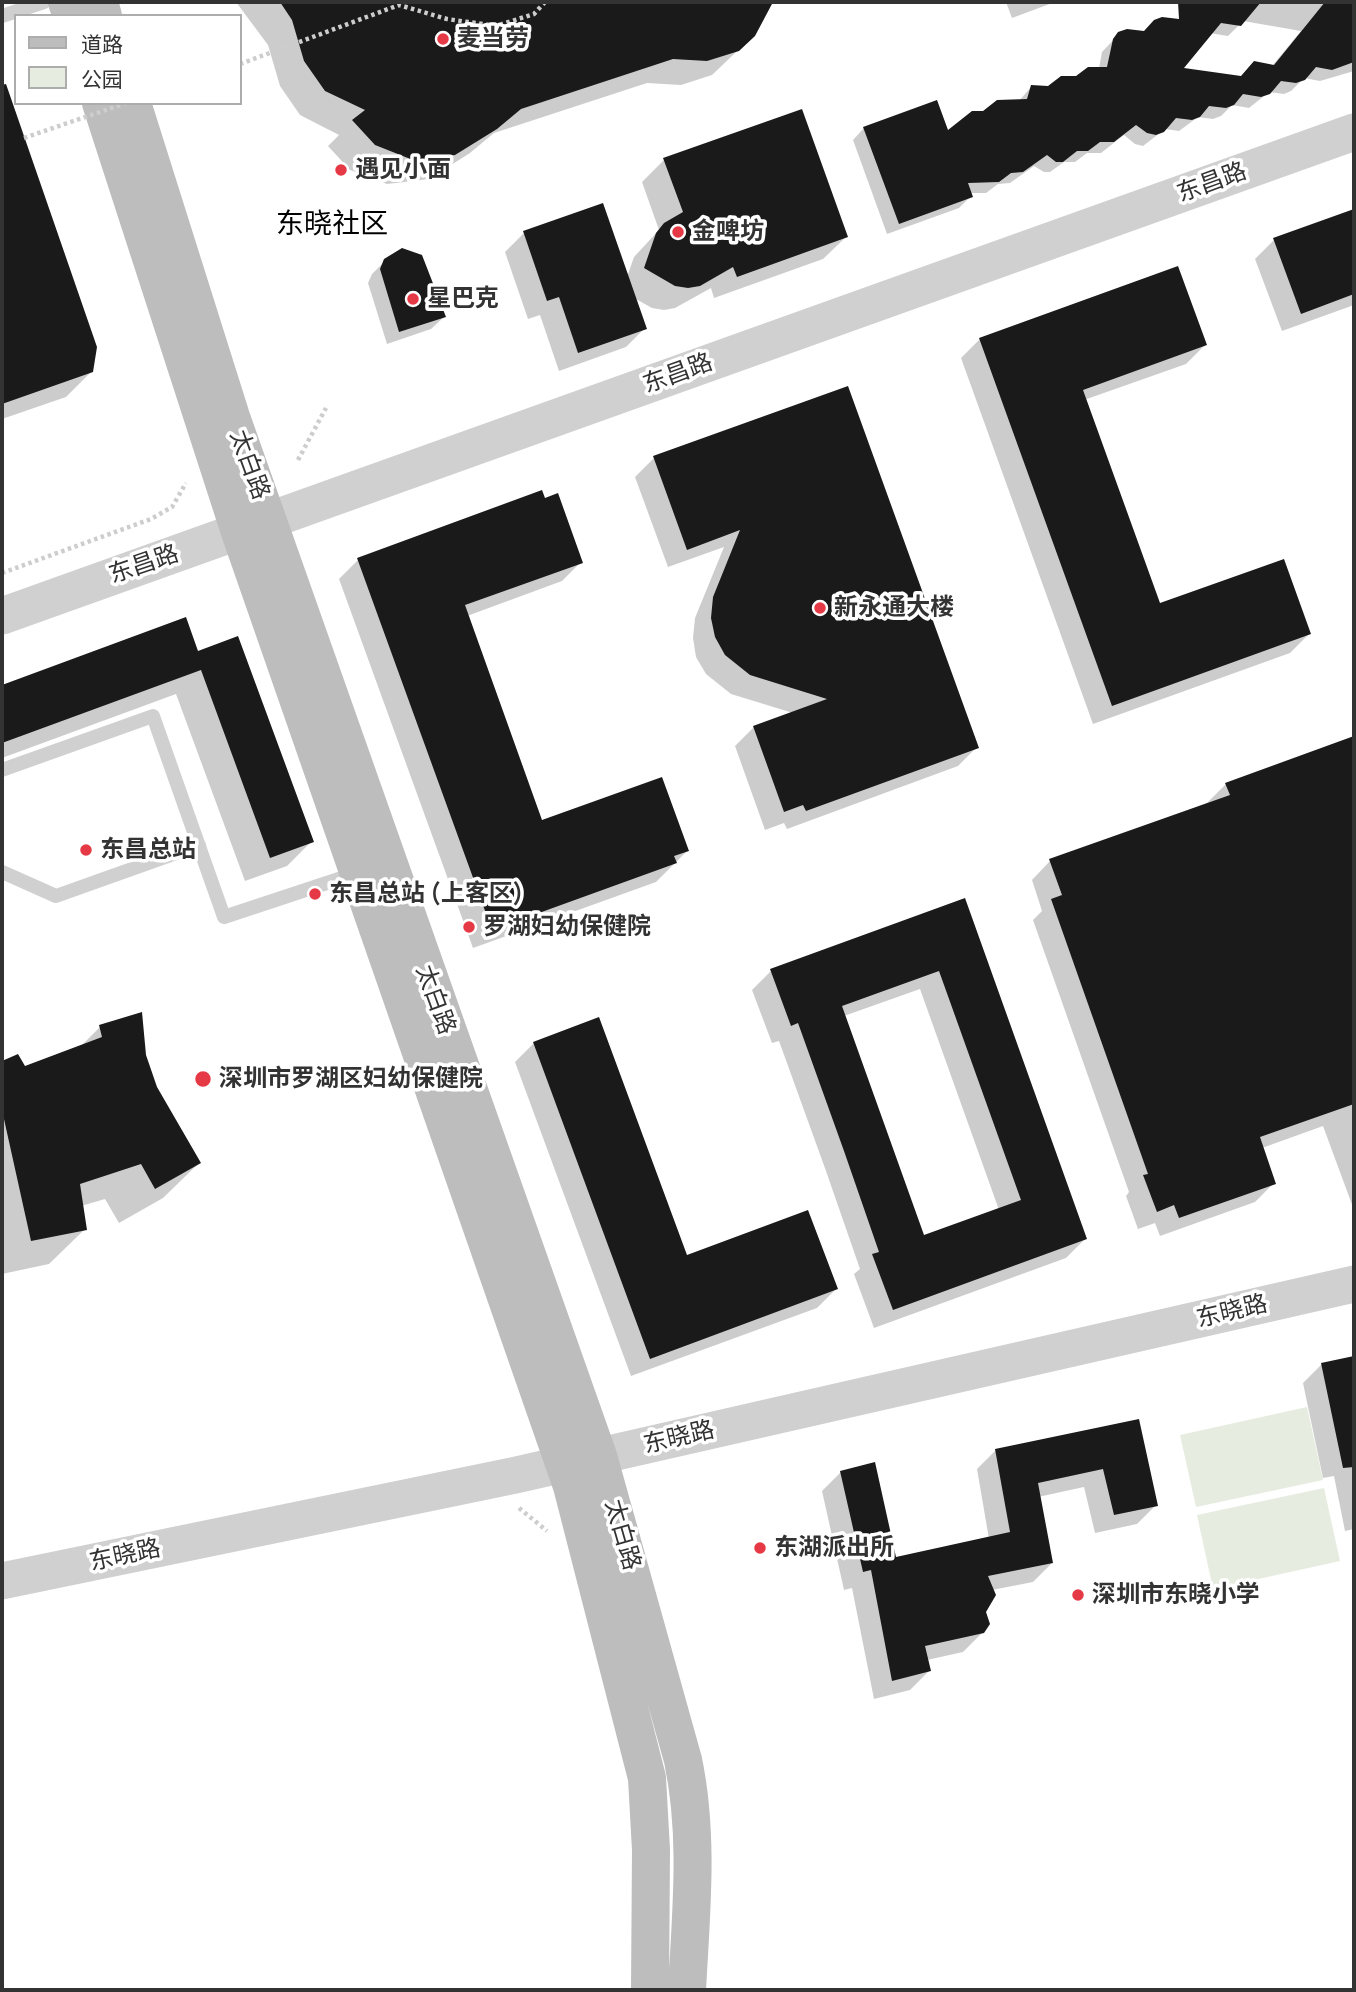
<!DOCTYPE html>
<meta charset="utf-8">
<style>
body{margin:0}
#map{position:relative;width:1356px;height:1992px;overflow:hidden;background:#fff;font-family:Manrope,"Noto Sans SC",sans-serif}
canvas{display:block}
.frame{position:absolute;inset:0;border:4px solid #333;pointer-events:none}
.legend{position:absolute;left:14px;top:14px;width:228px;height:91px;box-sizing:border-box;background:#fff;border:2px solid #adadad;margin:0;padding:9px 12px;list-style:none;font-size:21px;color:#333}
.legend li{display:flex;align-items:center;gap:14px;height:35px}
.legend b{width:35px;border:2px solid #adadad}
</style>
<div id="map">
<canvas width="1356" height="1992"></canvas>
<div class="frame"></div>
<ul class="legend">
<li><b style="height:9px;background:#bdbdbd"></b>道路</li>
<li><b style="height:19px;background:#e6ecdf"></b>公园</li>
</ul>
</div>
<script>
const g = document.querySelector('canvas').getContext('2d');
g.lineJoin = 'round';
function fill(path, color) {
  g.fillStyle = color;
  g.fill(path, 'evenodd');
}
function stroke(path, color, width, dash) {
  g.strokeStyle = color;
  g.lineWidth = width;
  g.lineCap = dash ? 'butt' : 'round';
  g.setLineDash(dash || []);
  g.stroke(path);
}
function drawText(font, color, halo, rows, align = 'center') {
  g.font = font + ' Manrope,"Noto Sans SC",sans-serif';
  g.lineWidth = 7;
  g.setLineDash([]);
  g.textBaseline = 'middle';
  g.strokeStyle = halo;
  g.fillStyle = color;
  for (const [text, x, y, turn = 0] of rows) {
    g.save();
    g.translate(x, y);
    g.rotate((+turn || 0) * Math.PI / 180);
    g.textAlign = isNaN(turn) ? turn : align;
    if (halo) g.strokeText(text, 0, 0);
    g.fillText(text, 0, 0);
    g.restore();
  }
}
fill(new Path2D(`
 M1307,1407L1323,1480L1196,1507L1180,1435Z
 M1324,1488L1340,1561L1213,1589L1197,1515Z`), '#e6ecdf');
fill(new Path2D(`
 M236,2H769V5L754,35L712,75L681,85L647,83L494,133L470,153L429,179L387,184L350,170L328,146L339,135L300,115L280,86L268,45Z
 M1006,2H1055L1012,18Z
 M1218,2H1354V71L1320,81L1304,78L1291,91L1284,94L1269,92L1249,108L1232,105L1221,116L1213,119L1198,117L1179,131L1165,129L1143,146L1135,144L1124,135L1101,153H1087L1075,162H1064L1050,172H1044L1034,166L1010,183L998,184L986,193H970L971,196L959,208L887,234L853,140L864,128L947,133L983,113L1019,101L1031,87L1049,88L1099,68L1102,52L1119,34L1143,33L1212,8ZM1243,21L1301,31L1272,66L1240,78L1180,69L1209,33L1228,36Z
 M2,77L95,347L92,371L66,397L2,419Z
 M664,160L846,237L823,259L714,298L711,288L675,308L664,310L652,308L634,298L645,328L626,347L559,371L540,315L528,319L505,252L524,233L627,277L634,257L659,230L642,182Z
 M1354,211V305L1282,331L1255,259L1274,240Z
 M385,261L444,317L431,329L387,344L368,283L372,274Z
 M980,339L1205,345L1186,364L1084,400L1159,606L1309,634L1290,653L1093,724L961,358Z
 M846,388L977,747L958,766L787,829L784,823L765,830L735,746L754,727L793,713L731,694L706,674L696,657L693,638L695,618L724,547L668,567L635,477L654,458Z
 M544,500L581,562L562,581L467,616L541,822L687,851L656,882L473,948L339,579L358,560Z
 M185,620L197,653L312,841L287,866L245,881L176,694L2,758V687Z
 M1354,738V882L1351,883L1354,892V1210L1323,1126L1262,1148L1274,1183L1255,1202L1160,1236L1155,1223L1138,1229L1126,1196L1129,1192L1033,920L1042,911L1032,880L1050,861L1207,803L1226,784Z
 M964,901L1085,1239L1066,1258L874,1328L854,1274L860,1269L826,1171L779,1041L772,1043L752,990L771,971ZM920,989L999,1210L923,1238L844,1016Z
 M100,1027L144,1055L156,1088L199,1163L163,1198L119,1223L105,1199L81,1206L85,1229L49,1264L2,1274V1063L17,1056L25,1068L79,1048Z
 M534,1043L686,1257L836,1289L817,1308L631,1376L515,1062Z
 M1354,1358V1529L1345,1531L1334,1476L1323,1478L1303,1383L1322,1364Z
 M1137,1421L1156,1505L1137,1524L1095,1533L1084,1487L1038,1497L1052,1563L1033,1582L992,1590L985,1612L983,1632L963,1652L927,1660L929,1671L910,1690L874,1699L852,1588L844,1590L822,1491L841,1472L895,1559L989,1539L977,1469L996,1450Z`), '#0003');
fill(new Path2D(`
 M280,2H773L755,36L739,51L707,61L673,59L521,109L497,129L455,155L413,160L375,145L352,120L365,110L325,91L304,61L292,20Z
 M1178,2H1261L1241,26L1221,23L1184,68L1241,76L1254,61L1274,65L1325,2H1354V62L1332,70L1316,67L1305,80L1296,83L1281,81L1270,94L1261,97L1243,94L1234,105L1226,108L1209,106L1200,117L1192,120L1176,118L1164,132L1156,135L1147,133L1136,125L1114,142H1100L1088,151H1077L1063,162H1056L1047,155L1023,172L1011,173L999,182L968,183L973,197L899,224L863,127L937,100L948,130L972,111H983L997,100L1027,99L1031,85L1048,86L1061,76H1076L1088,67H1107L1113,39L1118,32L1127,29L1144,31L1154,20L1162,17L1179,19Z
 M6,84L97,347L93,372L2,404V85Z
 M802,109L848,237L737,277L733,267L700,286L688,288L675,286L644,268L656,233L664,223L683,212L663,158Z
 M603,203L647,329L578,353L559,297L547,301L523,231Z
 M1354,209V294L1301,314L1273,238Z
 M402,248L422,255L446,317L399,332L380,269L384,259Z
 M1178,266L1207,345L1083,390L1160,603L1284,559L1311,634L1112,706L979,338Z
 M848,386L979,748L806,811L803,805L784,812L753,726L827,699L750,675L725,655L715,637L711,618L713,597L740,530L687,550L653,456Z
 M542,490L545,498L558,493L583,563L465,605L542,820L662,777L689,851L674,856L677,863L492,930L357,558Z
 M186,617L198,651L238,636L314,842L270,858L201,670L2,743V685Z
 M1354,736V1104L1260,1137L1276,1184L1179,1218L1174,1205L1157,1212L1143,1175L1148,1174L1051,899L1062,895L1049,859L1230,795L1225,783Z
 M965,898L1087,1239L893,1310L872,1254L879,1252L844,1151L798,1023L791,1026L770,969ZM939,971L1021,1200L924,1235L842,1006Z
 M142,1012L146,1055L157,1087L201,1163L155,1189L141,1164L80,1184L87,1230L31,1241L2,1110V1061L18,1054L25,1066L102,1037L99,1025Z
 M599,1017L687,1255L808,1210L838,1289L650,1359L533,1042Z
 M1354,1356V1467L1343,1468L1321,1363Z
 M1139,1419L1158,1506L1114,1515L1103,1469L1038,1483L1053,1563L988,1576L996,1595L986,1612L990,1624L984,1633L925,1646L931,1671L892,1681L871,1570L863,1572L840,1471L875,1462L896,1557L1010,1532L995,1449Z`), '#1a1a1a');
stroke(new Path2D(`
 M240,64L399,5L447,19L496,26L534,14L545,2
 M298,460L326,408
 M2,573L151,519L172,507L186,483
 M519,1508L547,1531`), '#cdcdcd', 4.5, [3.5, 3.5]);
stroke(new Path2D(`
 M2,16L44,2
 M2,770L153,716L224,917L357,873
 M2,872L56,896L199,845`), '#d0d0d0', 14);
stroke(new Path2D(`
 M2,616L1354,132
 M2,1581L516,1475L1354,1284`), '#d0d0d0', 37);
stroke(new Path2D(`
 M67,2L72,16
 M99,2L103,16
 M101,103L240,532L572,1486L647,1778L651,1850L650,1990
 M132,103L231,417L598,1456L683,1760C699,1836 691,1913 687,1990`), '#bdbdbd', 38);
stroke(new Path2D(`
 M24,138L126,103`), '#cdcdcd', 4.5, [3.5, 3.5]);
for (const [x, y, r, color] of [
 [443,39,7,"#e63946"],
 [341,170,7,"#e63946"],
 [678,232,7,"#e63946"],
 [413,299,7,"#e63946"],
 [820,608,7,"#e63946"],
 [86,850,7,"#e63946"],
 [315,894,7,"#e63946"],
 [469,927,7,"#e63946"],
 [203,1079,9,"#e63946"],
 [760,1548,7,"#e63946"],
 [1078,1595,7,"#e63946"]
]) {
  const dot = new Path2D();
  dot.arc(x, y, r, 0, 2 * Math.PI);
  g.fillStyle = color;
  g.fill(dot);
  stroke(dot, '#fff', 2.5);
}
drawText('bold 24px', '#333', '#fff', [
 ["麦当劳",457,39],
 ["遇见小面",355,170],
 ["金啤坊",692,232],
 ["星巴克",427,299],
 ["新永通大楼",834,608],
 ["东昌总站",100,850],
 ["东昌总站 (上客区)",329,894],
 ["罗湖妇幼保健院",483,927],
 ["深圳市罗湖区妇幼保健院",219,1079],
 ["东湖派出所",774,1548],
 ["深圳市东晓小学",1092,1595]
], 'left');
drawText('24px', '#333', '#fff', [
 ["东昌路",1212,183,-20],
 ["东昌路",678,374,-20],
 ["太白路",249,465,70],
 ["东昌路",144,565,-19],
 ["太白路",435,1000,70],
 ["东晓路",1232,1312,-13],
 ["东晓路",679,1438,-13],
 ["太白路",622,1535,74],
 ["东晓路",125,1556,-12]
]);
drawText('28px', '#000', '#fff', [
 ["东晓社区",332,225]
]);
</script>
